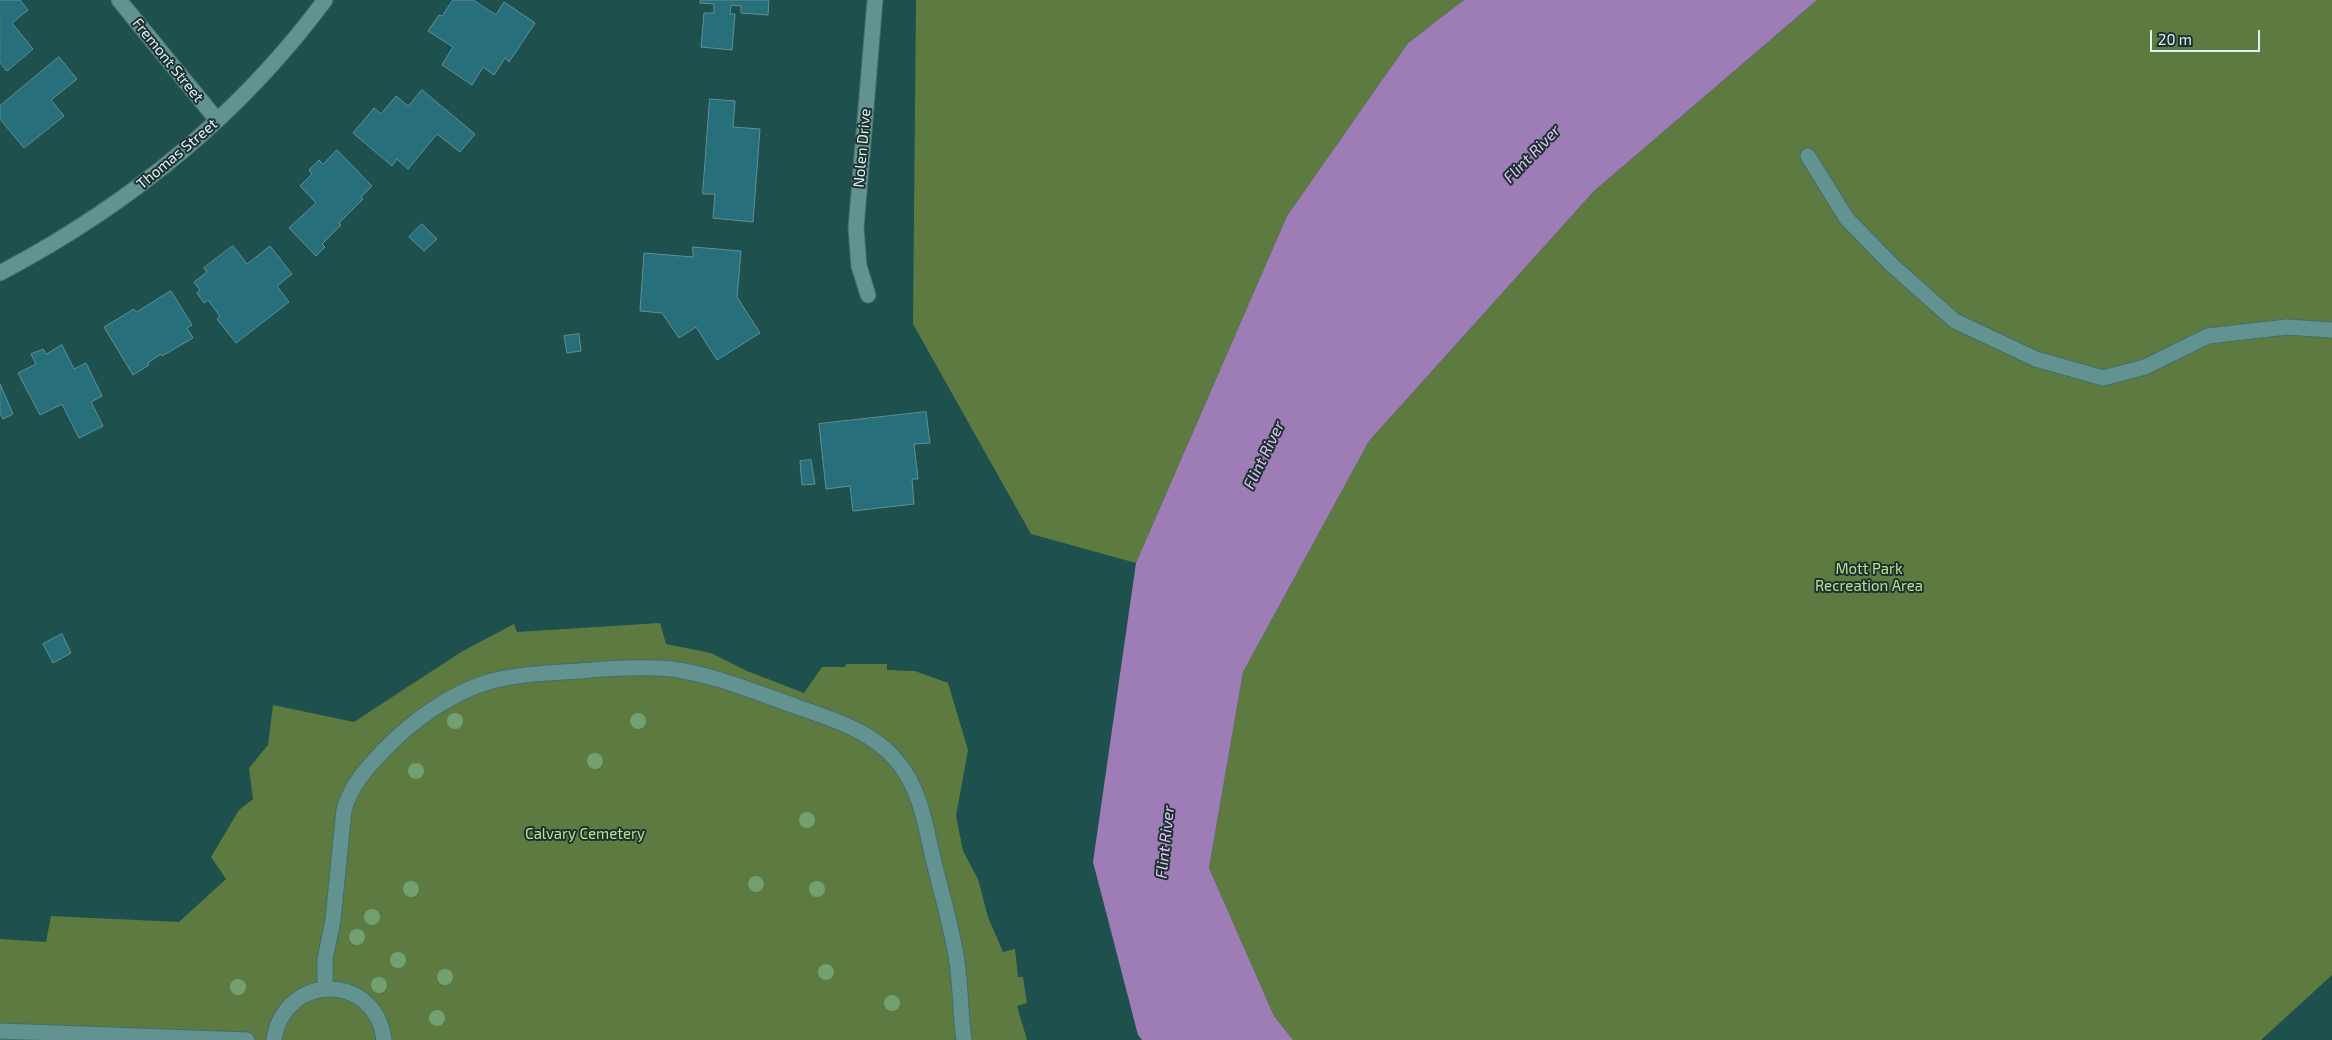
<!DOCTYPE html>
<style>
body{margin:0}
#map{position:relative;width:2332px;height:1040px;overflow:hidden;background:#1e504d;font-family:"Exo 2",sans-serif}
canvas{display:block}
.scale{position:absolute;left:2150px;top:30px;width:110px;height:22px;box-sizing:border-box;border:2px solid #dbf4f2;border-top:0;padding-left:6px;font-size:15px;line-height:18px;white-space:nowrap;color:#dbf4f2;-webkit-text-stroke:4px #1d3130;paint-order:stroke}
</style>
<div id="map">
<canvas width="2332" height="1040"></canvas>
<div class="scale">20 m</div>
</div>
<script>
const g = document.querySelector('canvas').getContext('2d');
g.lineJoin = 'round';
function fill(path, color) {
  g.fillStyle = color;
  g.fill(path, 'evenodd');
}
function stroke(path, color, width, dash) {
  g.strokeStyle = color;
  g.lineWidth = width;
  g.lineCap = dash ? 'butt' : 'round';
  g.setLineDash(dash || []);
  g.stroke(path);
}
function drawText(font, color, halo, rows, align = 'center') {
  g.font = font + ' "Exo 2",sans-serif';
  g.lineWidth = 4;
  g.setLineDash([]);
  g.textBaseline = 'middle';
  g.strokeStyle = halo;
  g.fillStyle = color;
  for (const [text, x, y, turn = 0] of rows) {
    g.save();
    g.translate(x, y);
    g.rotate((+turn || 0) * Math.PI / 180);
    g.textAlign = isNaN(turn) ? turn : align;
    if (halo) g.strokeText(text, 0, 0);
    g.fillText(text, 0, 0);
    g.restore();
  }
}
fill(new Path2D(`
 M916,0H1464L1408,43L1287,216L1136,563L1031,534L913,324Z
 M1817,0H2332V975L2261,1040H1293L1274,1016L1209,868L1243,672L1369,441L1594,191Z
 M660,623L666,644L711,653L747,671L804,693L822,667H845L846,664H887V670L915,671L948,683L968,750L956,816L963,851L978,879L988,917L1003,952L1015,949L1018,977H1023L1027,1003L1017,1006L1027,1040H0V939L46,942L51,916L179,922L226,879L211,857L239,810L253,799L249,768L268,745L273,705L354,722L461,652L514,624L517,632Z`), '#5d7b41');
fill(new Path2D(`
 M1464,0H1817L1594,191L1369,441L1243,672L1209,868L1274,1016L1293,1040H1142L1138,1035L1093,862L1136,563L1287,216L1408,43Z`), '#9e7db6');
const building = new Path2D(`
 M0,0H20L28,10L12,23L33,49L7,71L0,63Z
 M453,0H473L496,15L504,2L535,23L509,62L505,58L494,75L483,67L472,85L442,65L453,47L428,31L439,15L442,16Z
 M701,0H769L768,15L741,13V6L731,5L730,14H735L732,50L701,47L704,13H714V4L700,3Z
 M59,57L77,79L51,100L64,116L24,148L0,119V106Z
 M422,90L475,134L460,152L437,134L408,169L397,159L392,166L353,133L374,108L381,114L396,96L408,106Z
 M710,99L735,101L733,127L760,129L753,222L713,218L715,194H703Z
 M337,150L372,186L361,197L363,199L339,223L341,225L322,244L325,247L316,256L289,228L316,203L300,186L312,174L309,170L319,160L323,164Z
 M422,224L437,239L424,251L409,237Z
 M233,246L247,264L270,246L292,274L277,286L289,302L236,343L217,319L220,316L208,300L204,303L197,293L200,290L194,282L207,272L204,268Z
 M693,247L741,251L737,297L760,333L717,360L696,327L679,338L662,313L640,311L644,253L693,257Z
 M171,291L192,325L187,328L193,338L162,356L161,354L148,363L149,365L133,375L104,327L134,309L136,312Z
 M579,334L581,351L567,353L564,336Z
 M62,345L74,369L86,363L102,396L91,402L103,426L79,438L62,404L40,415L18,373L36,364L31,354L43,349L46,354Z
 M0,384L13,414L3,419L0,413Z
 M926,412L930,443L914,444L918,479H912L914,504L853,511L850,486L826,489L819,424Z
 M811,460L815,484L802,485L800,461Z
 M62,634L71,653L53,663L43,644Z`);
fill(building, '#266f7b');
stroke(building, '#609099', 1);
const lane = new Path2D(`
 M1808,156L1847,219L1893,266L1955,321L2036,359L2103,378L2145,367L2208,336L2287,327L2332,330
 M325,989V959L333,920L344,810C351,785 366,769 384,750C412,721 449,694 488,682C517,674 549,673 579,671C610,668 641,666 672,669C715,675 755,692 795,706C831,719 871,730 896,760C920,787 925,824 933,858C941,892 952,927 957,962C961,988 960,1014 964,1040
 M0,1031L247,1040
 M274,1040C284,972 376,972 384,1040`);
const street = new Path2D(`
 M119,0L217,120
 M0,273C127,206 239,116 325,0
 M868,295L859,266L856,228L875,0`);
stroke(lane, '#426e6c', 17);
stroke(street, '#426e6c', 17);
stroke(lane, '#629390', 15);
stroke(street, '#629390', 15);
g.fillStyle = '#72a070';
for (const [x, y] of [
 [455,721],
 [638,721],
 [595,761],
 [416,771],
 [807,820],
 [756,884],
 [411,889],
 [817,889],
 [372,917],
 [357,937],
 [398,960],
 [826,972],
 [445,977],
 [379,985],
 [238,987],
 [892,1003],
 [437,1018]
]) {
  g.beginPath();
  g.arc(x, y, 8, 0, 2 * Math.PI);
  g.fill();
}
drawText('15px', '#dbf4f2', '#1d3130', [
 ["Fremont Street",168,60,51],
 ["Nolen Drive",862,148,-85],
 ["Thomas Street",177,154,-40]
]);
drawText('15px', '#b6e28d', '#1d3130', [
 ["Mott Park",1869,569],
 ["Recreation Area",1869,586],
 ["Calvary Cemetery",585,834]
]);
drawText('italic 16px', '#e3c6f7', '#1d3130', [
 ["Flint River",1532,154,-46],
 ["Flint River",1264,455,-64],
 ["Flint River",1165,842,-84]
]);
</script>
